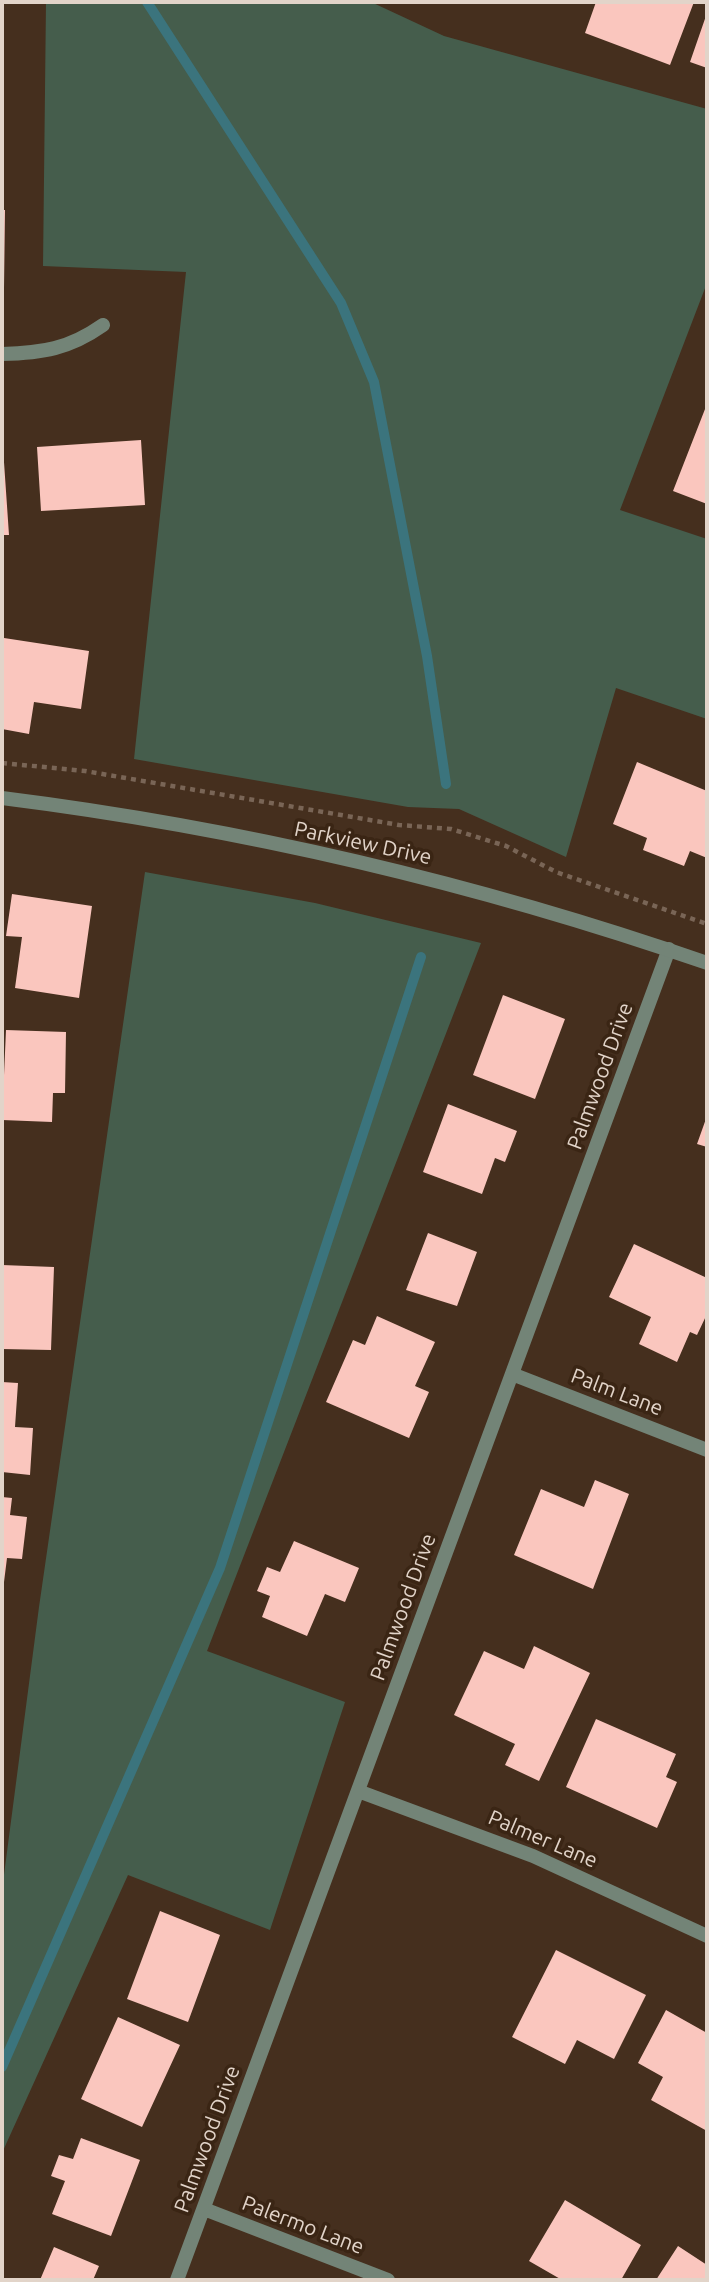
<!DOCTYPE html>
<style>
body{margin:0}
#map{position:relative;width:709px;height:2282px;overflow:hidden;background:#452f1e;font-family:Ubuntu,sans-serif}
canvas{display:block}
.frame{position:absolute;inset:0;border:4px solid #e2d4c9;pointer-events:none}
</style>
<div id="map">
<canvas width="709" height="2282"></canvas>
<div class="frame"></div>
</div>
<script>
const g = document.querySelector('canvas').getContext('2d');
g.lineJoin = 'round';
function fill(path, color) {
  g.fillStyle = color;
  g.fill(path, 'evenodd');
}
function stroke(path, color, width, dash) {
  g.strokeStyle = color;
  g.lineWidth = width;
  g.lineCap = dash ? 'butt' : 'round';
  g.setLineDash(dash || []);
  g.stroke(path);
}
function drawText(font, color, halo, rows, align = 'center') {
  g.font = font + ' Ubuntu,sans-serif';
  g.lineWidth = 7;
  g.setLineDash([]);
  g.textBaseline = 'middle';
  g.strokeStyle = halo;
  g.fillStyle = color;
  for (const [text, x, y, turn = 0] of rows) {
    g.save();
    g.translate(x, y);
    g.rotate((+turn || 0) * Math.PI / 180);
    g.textAlign = isNaN(turn) ? turn : align;
    if (halo) g.strokeText(text, 0, 0);
    g.fillText(text, 0, 0);
    g.restore();
  }
}
fill(new Path2D(`
 M46,2H371L444,36L707,109V283L620,510L707,539V719L616,688L566,857L459,809L408,807L134,759L186,272L43,266Z
 M145,872L315,903L481,943L207,1651L345,1702L270,1930L128,1875L2,2153V1890L39,1607Z`), '#455d4c');
stroke(new Path2D(`
 M147,2L341,303L374,382L427,656L446,784
 M2,2067L220,1568L421,957`), '#3b747d', 10);
fill(new Path2D(`
 M596,2H694L670,65L585,33Z
 M707,13V68L690,62Z
 M2,210H5L4,288H2Z
 M707,404V504L673,491Z
 M2,433L9,535H2Z
 M141,440L145,505L41,511L37,447Z
 M4,638L89,651L81,709L34,702L29,734L2,729Z
 M637,762L707,791V858L690,851L684,866L643,850L647,838L613,824Z
 M12,894L92,906L79,998L15,988L22,937L6,936Z
 M503,995L565,1019L535,1099L473,1075Z
 M6,1030L66,1032L65,1093H53L52,1122L2,1120Z
 M448,1104L517,1131L505,1162L495,1158L482,1194L423,1172Z
 M707,1116V1147L697,1144Z
 M428,1233L477,1252L457,1306L406,1290Z
 M634,1244L707,1278V1314L697,1335L690,1332L677,1362L639,1344L651,1317L609,1297Z
 M2,1265L54,1267L51,1350L2,1349Z
 M377,1316L435,1342L415,1386L429,1392L409,1438L326,1402L353,1340L365,1345Z
 M2,1382L18,1383L15,1427L33,1428L30,1475L2,1472Z
 M595,1480L629,1494L593,1589L514,1555L541,1489L584,1507Z
 M2,1497L12,1498L10,1515L27,1517L22,1559L7,1558L4,1582L2,1581Z
 M294,1541L359,1568L345,1602L325,1594L307,1636L262,1617L270,1596L257,1591L267,1567L280,1572Z
 M534,1646L590,1673L539,1781L505,1765L515,1744L454,1715L484,1651L524,1669Z
 M596,1719L676,1754L666,1777L677,1782L657,1828L566,1787Z
 M160,1911L220,1935L188,2022L127,1999Z
 M556,1950L646,1995L614,2059L577,2040L565,2064L512,2037Z
 M666,2010L707,2033V2131L651,2100L663,2077L638,2063Z
 M118,2017L180,2045L142,2127L81,2099Z
 M81,2138L140,2160L111,2236L52,2214L65,2181L51,2176L59,2155L73,2159Z
 M565,2200L641,2245L621,2280H562L529,2261Z
 M678,2246L707,2265V2280H656Z
 M54,2247L99,2266L93,2280H40Z`), '#fac6be');
stroke(new Path2D(`
 M2,763L85,771L399,825L451,829L506,846L556,872L707,924`), '#796556', 4.5, [5, 5]);
stroke(new Path2D(`
 M2,354C42,353 69,349 103,325
 M512,1374L707,1450
 M358,1791L533,1856L707,1936
 M204,2209L388,2280
 M177,2280L669,949`), '#738477', 14);
stroke(new Path2D(`
 M2,798C241,828 479,884 707,963`), '#738477', 14);
drawText('21px', '#e2d4c9', '#3a2514', [
 ["Parkview Drive",363,843,12],
 ["Palmwood Drive",600,1076,-70],
 ["Palm Lane",617,1392,21],
 ["Palmwood Drive",403,1607,-70],
 ["Palmer Lane",543,1839,23],
 ["Palmwood Drive",207,2139,-70],
 ["Palermo Lane",303,2225,21]
]);
</script>
